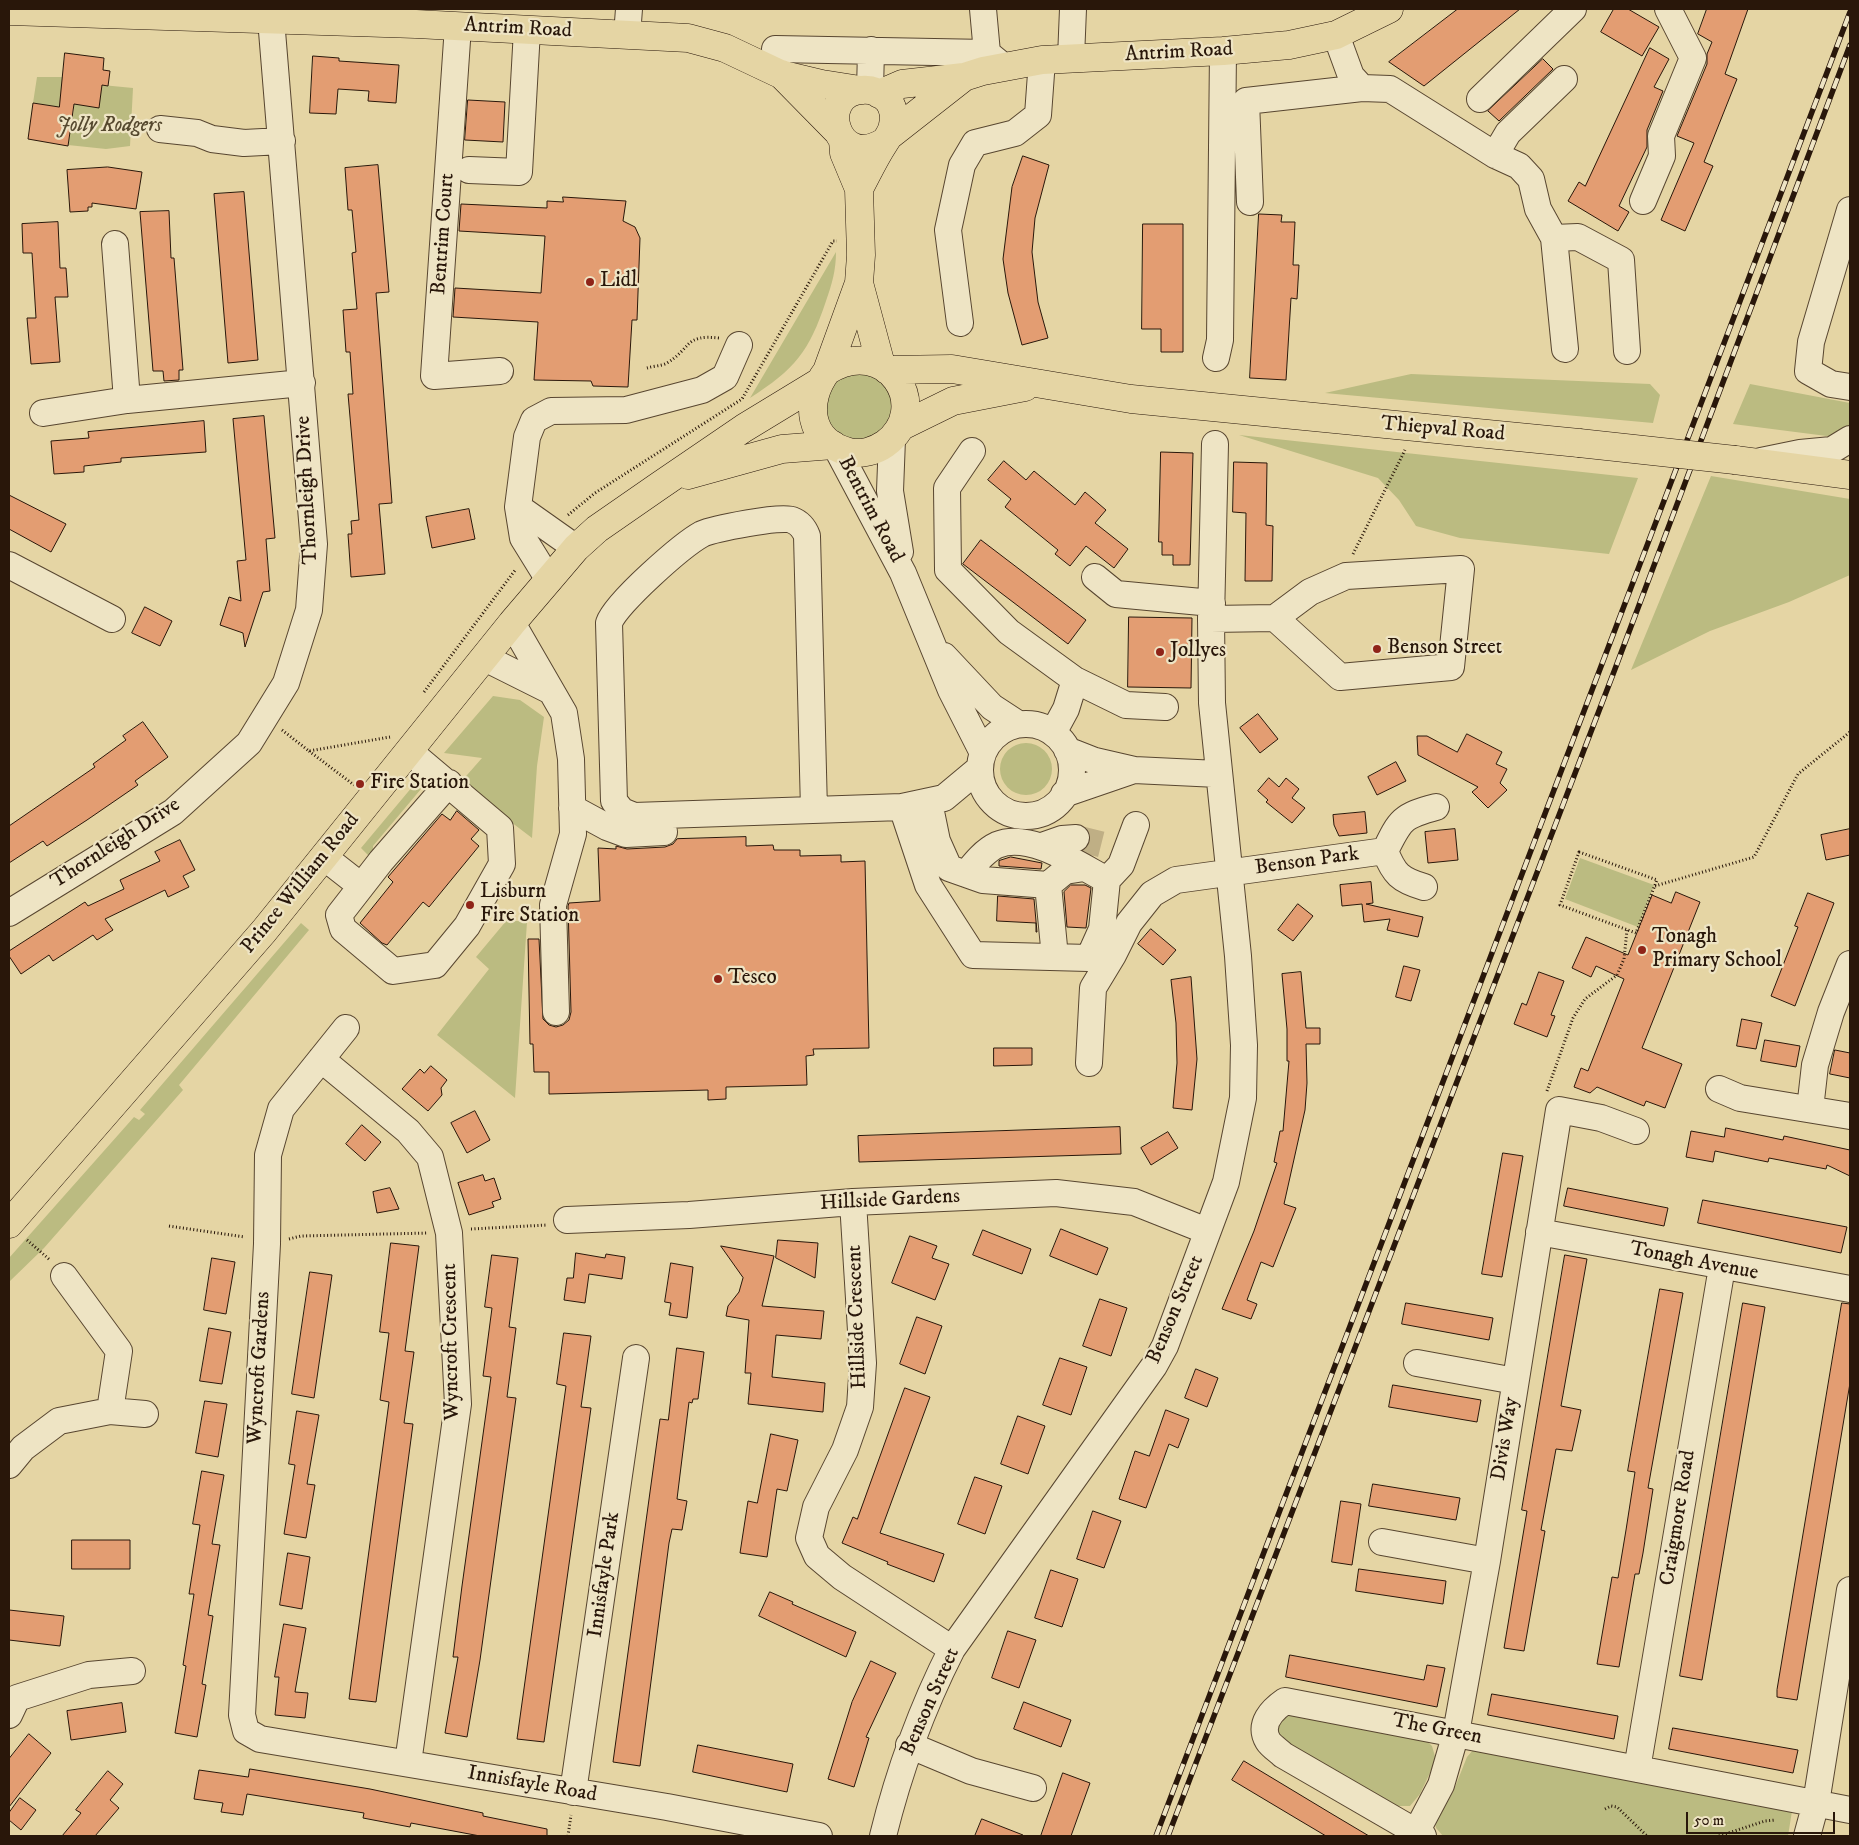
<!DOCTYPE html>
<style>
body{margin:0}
#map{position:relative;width:1859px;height:1845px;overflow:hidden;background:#e5d5a4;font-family:"IM FELL DW Pica",serif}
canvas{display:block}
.frame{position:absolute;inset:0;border:10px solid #29170a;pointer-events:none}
.scale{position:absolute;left:1686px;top:1812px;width:149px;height:22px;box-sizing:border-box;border:2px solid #29170a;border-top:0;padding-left:6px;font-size:15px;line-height:18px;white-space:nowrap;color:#29170a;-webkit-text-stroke:4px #eee4c4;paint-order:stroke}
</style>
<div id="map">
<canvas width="1859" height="1845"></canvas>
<div class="frame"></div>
<div class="scale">50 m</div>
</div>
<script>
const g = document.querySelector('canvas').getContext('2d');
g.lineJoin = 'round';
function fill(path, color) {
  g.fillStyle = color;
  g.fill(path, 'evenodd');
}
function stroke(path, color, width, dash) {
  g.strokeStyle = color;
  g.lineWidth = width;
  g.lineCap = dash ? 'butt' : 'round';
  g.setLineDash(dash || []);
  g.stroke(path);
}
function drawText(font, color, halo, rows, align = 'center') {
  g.font = font + ' "IM FELL DW Pica",serif';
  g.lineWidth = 4.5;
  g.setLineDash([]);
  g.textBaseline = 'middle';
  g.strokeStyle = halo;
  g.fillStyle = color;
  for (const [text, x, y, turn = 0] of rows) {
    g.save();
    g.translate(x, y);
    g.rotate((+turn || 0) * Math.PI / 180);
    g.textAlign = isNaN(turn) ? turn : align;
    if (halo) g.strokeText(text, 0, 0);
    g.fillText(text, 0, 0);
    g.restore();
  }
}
fill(new Path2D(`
 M37,77H63L82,95L81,105L99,107L102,85L133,88L130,146L106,149L68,145L74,109L33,103Z
 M836,252C836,270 832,284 826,301C809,352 795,369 750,398Z
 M853,372L876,375L893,391L892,424L864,442C857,440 847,440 841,436C823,426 822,401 833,385C838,378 846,375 853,372Z
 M1411,374L1650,384L1660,395L1653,423L1325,393Z
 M1750,384L1850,403V439L1733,424Z
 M1239,435L1638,478L1609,554L1460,538L1416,526L1399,500L1378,478Z
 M1711,476L1850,499V575L1789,602L1710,631L1631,670Z
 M493,696L520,700L544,717L537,766L532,838L460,783L482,758L444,753Z
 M1000 769a26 26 0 1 1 52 0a26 26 0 1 1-52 0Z
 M423,774L430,784L426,788L421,789L373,846V855H368L361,848Z
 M1580,858L1654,885L1638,927L1565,899Z
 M507,920L527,922L515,1098L437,1035L489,969L476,957Z
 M301,923L309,930L179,1085L183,1090L44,1248L9,1282V1258L134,1117L139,1120L145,1114L140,1110Z
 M1283,1712L1421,1735L1432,1746L1436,1760L1420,1794L1410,1806H1390L1278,1736L1277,1721Z
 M1473,1750L1792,1811L1788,1836H1443L1436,1828L1435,1823L1453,1792L1467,1757Z`), '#bbbb81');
const building = new Path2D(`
 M1458,9H1520L1424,86L1389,62Z
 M1614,9H1628L1659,27L1642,56L1601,32Z
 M1707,9H1748L1725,74L1737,79L1704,162L1713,166L1685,231L1661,220L1694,143L1677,136L1707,64V54L1712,42L1698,34Z
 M1650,48L1669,59L1654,87L1663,91L1647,130V147L1619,206L1629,212L1618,231L1568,201L1579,182L1585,186Z
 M65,53L104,58L103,70L110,71L108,86L102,85L99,108L74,104L68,146L28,139L33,103L59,107Z
 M313,56L339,58V61L399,65L396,103L368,101L369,91L338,89L336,114L310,113Z
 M1543,59L1553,69L1499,121L1488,111Z
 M468,100L505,102L503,142L465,140Z
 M1023,156L1049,165L1035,218L1032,252L1038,302L1048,338L1022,345L1008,293L1003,259L1012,187Z
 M378,165L389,292L376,293L392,503L379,504L385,574L351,577L348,534H352L351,521L359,520L348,394H353L350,352H346L343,310L357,309L352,253L356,252L352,210H348L345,168Z
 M108,167L142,172L136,209L92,203V207H88V211L70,212L67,170Z
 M244,192L258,360L228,363L214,194Z
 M563,197L626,201L623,221L635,227L640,238L637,320H632L628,387L593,386L591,381L534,380L538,322L453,317L455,288L541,293L545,236L459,231L461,204L547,208V201L563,202Z
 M169,211L171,258H174L183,370H179V380L164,381L163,371H153L140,212Z
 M1259,214L1282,215L1281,222H1295L1293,265H1299L1297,299L1291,298L1286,380L1250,378Z
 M58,222L60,268H66L68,297H55L60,362L31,364L27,318H36L32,253H23L22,224Z
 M1143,224H1183V352H1161V329H1142Z
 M264,416L275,538L266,539L270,591L263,592L245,647L243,633L220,625L229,597L241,601L237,561L246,560L233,419Z
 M204,421L206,452L121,458V462L84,466V472L54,474L51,441L89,438L88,432Z
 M1161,452L1193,453L1190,565H1173V555H1162V542H1159Z
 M1004,461L1026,480L1034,471L1075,505L1085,492L1106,510L1095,523L1128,549L1114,568L1086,546L1070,566L1055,554L1058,550L1005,507L1011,499L988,480Z
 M1234,462L1267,463L1266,525L1273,526L1272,581H1245L1246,513L1233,512Z
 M9,495L66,524L51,552L9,529Z
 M469,509L475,539L432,548L426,517Z
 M981,540L1086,620L1068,644L963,564Z
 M145,607L172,621L160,646L132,633Z
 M1129,617L1192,618L1191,688L1128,687Z
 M1258,714L1278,739L1260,753L1240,728Z
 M143,722L168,757L135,781L138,785L87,820L47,846L43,841L9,863V826L95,767L93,764L126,740L123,736Z
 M1467,734L1502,752L1496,764L1507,769L1500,783L1507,790L1488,808L1472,792L1478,787L1418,755L1417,736H1427L1457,752Z
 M1396,762L1406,781L1377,795L1368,777Z
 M1269,778L1279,787L1286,778L1299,789L1292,798L1305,808L1292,823L1266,802L1268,800L1258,791Z
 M457,811L479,830L471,839L479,846L429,907L423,902L387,945L382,943L360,923L393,882L388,877L442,814L450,820Z
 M1365,812L1367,833L1339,836L1334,825L1333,815Z
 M1455,829L1458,860L1428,863L1425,832Z
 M1850,829V855L1826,860L1821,835Z
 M746,837V846L773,845L774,850H800V856L841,855V862L865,861L869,1048L813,1049L814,1055L806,1056L807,1085L726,1087V1099L708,1100V1090L549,1094V1072H534L533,1044H530L528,939H539L543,1019L549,1025L556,1027L563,1025L569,1020L571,1012L568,906L569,903L600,901L598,848L616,849V846L627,849L665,847L673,844L677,839Z
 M180,840L195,870L183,876L189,887L168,897L165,890L105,919L113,930L97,940L93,935L53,961L49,955L21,974L9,956V951L85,902L88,906L124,889L120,880L160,861L155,852Z
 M1011,857L1042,863L1041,869L999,866V861Z
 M1371,882L1373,903L1366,904L1423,917L1418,937L1387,930L1390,919L1364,922L1362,904L1342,906L1340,885Z
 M1071,885H1085L1091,888L1086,928L1067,927L1064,892Z
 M1676,892L1700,902L1642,1048L1682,1064L1665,1108L1646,1101L1644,1106L1597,1087L1590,1093L1574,1087L1581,1068L1588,1071L1624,979L1596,966L1591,977L1572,968L1586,937L1628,955L1652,895L1671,903Z
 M1808,893L1834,903L1795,1006L1771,996L1798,927L1795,926Z
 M998,896L1034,899L1037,932H1036V923L997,921Z
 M1298,904L1313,916L1293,941L1278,930Z
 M1151,929L1176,950L1163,965L1138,944Z
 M1404,966L1420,970L1411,1001L1396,997Z
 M1301,972L1306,1028H1320V1044H1306L1307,1083L1305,1110L1284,1204L1296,1208L1273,1267L1261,1262L1247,1300L1257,1304L1251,1319L1222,1309L1254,1231L1277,1163L1274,1162L1280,1131H1283L1289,1061H1287V1029L1282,974Z
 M1539,972L1564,981L1551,1015L1555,1016L1547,1037L1514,1024L1522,1003L1526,1005Z
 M1191,977L1197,1059L1192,1110L1173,1108L1177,1063L1176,1023L1171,980Z
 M1742,1019L1762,1023L1756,1049L1737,1046Z
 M1765,1040L1800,1046L1796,1067L1761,1061Z
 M994,1048H1032V1065L994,1066Z
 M1835,1050L1850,1053V1078L1830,1074Z
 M431,1066L447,1080L441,1088L442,1095L428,1111L402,1089L420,1069L424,1073Z
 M475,1111L490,1140L467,1153L451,1123Z
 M362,1125L381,1142L365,1161L346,1144Z
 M1120,1127L1121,1154L859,1162L858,1136Z
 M1726,1128L1783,1140L1784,1136L1850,1150V1176L1827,1165L1826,1169L1769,1158L1768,1162L1715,1151L1713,1162L1686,1157L1691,1131L1724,1137Z
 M1168,1132L1178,1148L1151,1165L1141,1148Z
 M1503,1153L1523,1156L1502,1277L1482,1274Z
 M483,1175L485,1181L494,1178L501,1199L492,1202L494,1207L469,1215L458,1183Z
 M390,1188L399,1209L377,1213L373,1192Z
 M1568,1188L1668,1208L1664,1226L1564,1206Z
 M1703,1200L1847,1227L1841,1253L1698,1223Z
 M1061,1229L1108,1248L1097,1275L1050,1256Z
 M983,1230L1031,1249L1022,1274L973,1255Z
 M910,1236L937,1246L932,1258L949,1264L935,1300L892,1283Z
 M778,1240L818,1243L815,1278L776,1258Z
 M391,1243L419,1246L405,1351L414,1352L404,1423L413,1424L376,1702L349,1699L389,1402L380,1400L389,1333L380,1332Z
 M721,1246L774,1256L762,1306L824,1311L821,1339L776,1335L772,1377L825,1383L823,1412L748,1404L751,1373H745L749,1320L726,1316L728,1306L739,1292L743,1278Z
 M576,1253L605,1258L606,1254L625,1257L622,1279L589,1274L585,1303L564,1300L567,1278H573Z
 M492,1255L518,1258L509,1327L516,1328L507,1397L516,1398L480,1660L467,1737L445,1733L458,1657H453L462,1586L491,1377L483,1376L492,1308L485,1307Z
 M1565,1255L1587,1259L1561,1406L1581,1410L1572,1451L1556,1449L1541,1530L1545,1531L1524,1651L1504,1648L1527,1511L1522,1510Z
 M212,1258L235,1262L226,1314L204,1310Z
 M671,1263L693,1267L687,1318L669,1315L671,1303L665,1302Z
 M310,1272L332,1275L314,1398L292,1394Z
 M1660,1289L1683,1293L1648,1488L1653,1489L1643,1553L1639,1574H1635L1619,1667L1597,1664L1612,1577L1618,1578L1626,1530L1635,1472L1628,1471Z
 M1100,1299L1127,1308L1111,1356L1083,1346Z
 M1406,1303L1493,1318L1489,1340L1402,1324Z
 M1743,1303L1765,1307L1702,1680L1680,1676Z
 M1842,1303L1850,1304V1383L1797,1700L1777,1697V1690Z
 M917,1317L942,1326L925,1374L900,1364Z
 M209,1328L231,1332L222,1384L200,1381Z
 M564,1333L591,1336L581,1407L591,1408L544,1742L517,1739L566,1386L557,1384Z
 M677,1348L704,1352L698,1399H693L692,1403L689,1402L677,1499L687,1501L682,1530L672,1529L669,1543L640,1766L613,1762L660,1419L668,1420Z
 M1060,1358L1087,1367L1071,1415L1043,1405Z
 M1196,1369L1218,1378L1207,1407L1185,1398Z
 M1393,1385L1481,1400L1477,1422L1389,1407Z
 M905,1388L930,1397L880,1533L944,1554L934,1582L887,1564L888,1562L842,1543L853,1517L857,1519Z
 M205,1401L227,1404L218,1457L196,1453Z
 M1166,1410L1189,1419L1178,1448L1169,1444L1146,1508L1119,1499L1135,1451L1149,1456Z
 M297,1411L319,1415L307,1484L315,1485L306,1538L284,1534L295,1465L289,1464Z
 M1018,1416L1045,1426L1028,1474L1001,1464Z
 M771,1434L798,1440L787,1491L777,1489L767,1557L740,1553L748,1501L757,1503Z
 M202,1471L224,1475L212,1544L220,1545L208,1615L213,1616L202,1684L206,1685L197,1737L175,1733L186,1666L183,1665L194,1594H189L200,1525L193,1524Z
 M975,1477L1002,1486L985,1534L958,1524Z
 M1373,1484L1460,1498L1456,1520L1369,1506Z
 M1341,1501L1361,1504L1352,1565L1332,1562Z
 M1093,1511L1121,1521L1104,1568L1077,1559Z
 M72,1540H130V1569H72Z
 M288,1553L310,1557L302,1609L280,1605Z
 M1359,1569L1446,1581L1443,1604L1356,1591Z
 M1051,1570L1078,1579L1062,1627L1035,1618Z
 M770,1592L793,1602L792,1604L856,1632L846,1657L759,1616Z
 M9,1610L64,1616L60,1646L9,1640Z
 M284,1624L306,1628L295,1692L308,1693L305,1718L275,1715L279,1677H275Z
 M1008,1631L1036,1640L1019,1688L992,1678Z
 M1290,1655L1424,1680L1427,1665L1445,1668L1437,1707L1286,1677Z
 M871,1661L896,1673L866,1737L869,1738L854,1787L828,1779L852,1702Z
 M1492,1694L1618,1716L1614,1739L1488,1715Z
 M1024,1702L1071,1720L1061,1747L1014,1729Z
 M122,1703L126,1732L71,1740L67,1711Z
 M1673,1728L1798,1750L1793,1773L1669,1749Z
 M29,1734L51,1753L9,1807V1759Z
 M698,1745L793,1764L787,1792L693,1772Z
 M1244,1761L1332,1814L1369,1836H1326L1299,1820L1232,1780Z
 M250,1769L370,1789L483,1813V1816L547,1829V1836H480L411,1823L410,1827L363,1818L364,1813L247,1794L243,1815L221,1812L223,1803L194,1799L199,1770L248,1777Z
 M108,1771L123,1784L110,1800L119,1808L95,1836H62L81,1813L76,1810Z
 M1063,1773L1090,1783L1071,1836H1041Z
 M20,1798L36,1810L21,1830L9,1820V1813Z
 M982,1819L1023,1835V1836H975Z`);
fill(building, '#e39d72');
stroke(building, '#29170a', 1);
stroke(new Path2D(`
 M1076,838L1112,847`), '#bfaf85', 26, [26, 13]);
const minor = new Path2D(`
 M983,9L987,53
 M458,26L434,376L500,371
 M627,35L629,9
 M1336,35L1351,76L1362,88L1390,89L1495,155L1519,166L1531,179L1538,209L1554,238L1565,349
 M775,49L987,53L1004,67
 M1071,58L1073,9
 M870,90L871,50
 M1480,99L1573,9
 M160,129L197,133L212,139L244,143L282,141
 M1495,155L1508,133L1564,79
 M469,170L519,172L527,30
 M1643,201L1662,156L1661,136L1693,58L1668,9
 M1250,202L1246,101L1362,88
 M1850,210L1811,342L1808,371L1831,384L1850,387
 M1554,238L1578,237L1621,260L1627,351
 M115,244L127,400
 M960,323L948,230L962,165L975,143L1015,133L1038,115L1042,60
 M1216,358L1220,340L1223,51
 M43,413L127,400L302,383
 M892,439L890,491L900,552
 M836,447L903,573L951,690L983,753
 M972,451L947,488L948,570L1009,632L1075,680L1126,705L1165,707
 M1761,461L1800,453L1832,450L1850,439
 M518,507L576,548
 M9,565L112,619
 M1095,577L1116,594L1212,603
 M549,580L523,538L518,507L527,437L534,420L551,411L626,410L702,390L725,377L739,345
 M1211,619L1275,618L1310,592L1346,576L1461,569L1451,667L1340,677L1275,618
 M512,623L564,713L571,759L573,834L553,905L556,1012
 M944,656L992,707L1018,724
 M485,658L551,691
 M980 770a46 46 0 1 1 92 0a46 46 0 1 1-92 0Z
 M1053,733L1066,709L1075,680
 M1067,750L1095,761L1134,770L1218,774
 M410,752L500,828L502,864L467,926L435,965L393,971L343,929L339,915L381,861L449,783
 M1064,794L1134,770
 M929,802L937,841L949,868L983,880L1048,885L1065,871L1084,868
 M902,807L928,885L973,955L1089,958L1102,929L1107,880C1078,865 1030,831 997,845C984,851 974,864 966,874
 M572,808L607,827L626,834L664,832
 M814,810L807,536C804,528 800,523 792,520C783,515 713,529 702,534C682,545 616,603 609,623L614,801L622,811L634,816L902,807L944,798L980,768
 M1042,846L1062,839L1076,838
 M324,857L361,886
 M1107,880L1121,865L1136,825
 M1048,885L1055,957
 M1424,887C1400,880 1394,874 1385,851C1400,820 1402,816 1436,807
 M9,913L173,812L249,743L286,683L309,610L314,544L271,19
 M346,1028L281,1109L268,1155L267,1244L242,1715L246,1731L260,1739L667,1807L819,1836
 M321,1059L408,1131L430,1157L449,1233L458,1404L408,1763
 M1089,1063L1093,988L1113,955L1129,923L1152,894L1176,880L1385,851
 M1719,1089L1740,1098L1850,1116
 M1810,1109L1815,1065L1831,1012L1850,964
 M853,1202L863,1363L860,1407L845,1450L816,1507L809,1538L817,1556L842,1577L952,1649
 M567,1220L689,1215L853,1202L1056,1193L1134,1202L1207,1231
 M1539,1232L1850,1289
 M64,1276L119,1351L110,1411
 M1417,1363L1515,1381
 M9,1465L23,1448L59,1421L110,1411L145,1414
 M1382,1542L1487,1561
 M9,1715L17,1698L89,1675L132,1671
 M909,1745L971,1771L1033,1788
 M1637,1769L1722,1267
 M573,1792L636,1358
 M883,1836C899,1771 921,1710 952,1649L1154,1366L1165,1346L1226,1182L1243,1098L1244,1045L1238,956L1212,703L1211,619L1215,444
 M1414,1836L1441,1785L1456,1733L1487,1561L1559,1110L1601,1118L1636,1131
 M1423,1836L1283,1755C1279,1751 1271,1746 1268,1741C1258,1724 1272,1710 1285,1701L1850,1810
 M1807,1836L1816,1803L1850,1590`);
const major = new Path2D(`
 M9,11L416,24L688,38L725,48L780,74L822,84L860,90
 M781,74L838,132
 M879,94L902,84L964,77L983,71L1042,60L1223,51L1289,45L1336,35L1389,9
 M890,135L964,77
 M859,189C867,174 874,159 883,145C887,138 892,133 893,125C895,116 893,106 887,99C880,93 871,89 862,90C815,93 835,172 884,142
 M859,283L881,365
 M887,370L952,369L1131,399L1579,443
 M827,371C887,333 934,408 885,444C875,451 861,455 849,452C808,442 804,401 827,371L859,283L861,255L859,189L844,153L843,140
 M900,427L953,401L1025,387
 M1735,460L1850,475
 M688,475L782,449L833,445
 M9,1224L264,931L512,623L576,548L597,529L659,486L744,428L818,383`);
stroke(minor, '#584630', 28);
stroke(major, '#29170a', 29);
stroke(new Path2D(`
 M647,368C653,366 662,366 667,363C691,349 684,334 719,338
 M568,515L595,493L742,399L833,241H837
 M1353,554L1405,450
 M424,692L516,569
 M282,730L309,751L390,737
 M309,751L354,785
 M1579,852L1657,880L1636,933L1560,905Z
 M1655,886L1754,857L1798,774L1850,732
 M1547,1091L1573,1018L1585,999L1617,975L1624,959L1627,930
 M169,1226L245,1237
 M471,1229L547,1225
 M289,1239L301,1236L428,1233
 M27,1240L50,1260
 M1605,1809L1611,1806L1617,1807L1647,1836
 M568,1836L571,1815
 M1719,1836L1765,1821L1776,1820`), '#29170a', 3, [1, 2.5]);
stroke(minor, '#eee4c4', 26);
stroke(major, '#e5d5a4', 28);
const rail = new Path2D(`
 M1156,1836L1850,12
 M1168,1836L1615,669L1850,45`);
stroke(rail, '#29170a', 5.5);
stroke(rail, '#eee4c4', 4, [11]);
const majorBridge = new Path2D(`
 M1579,443L1735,460`);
stroke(majorBridge, '#29170a', 29, []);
stroke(majorBridge, '#e5d5a4', 28);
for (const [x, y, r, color] of [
 [590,282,5,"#8f2418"],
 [1377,649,5,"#8f2418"],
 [1160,652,5,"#8f2418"],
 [360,784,5,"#8f2418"],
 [470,905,5,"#8f2418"],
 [1642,950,5,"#8f2418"],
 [718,979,5,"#8f2418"]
]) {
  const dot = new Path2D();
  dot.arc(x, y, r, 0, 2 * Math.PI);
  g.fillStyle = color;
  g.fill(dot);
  stroke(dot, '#eee4c4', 2);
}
drawText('21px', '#29170a', '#eee4c4', [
 ["Antrim Road",518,29,3],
 ["Antrim Road",1179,53,-3],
 ["Bentrim Court",444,234,-86],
 ["Thiepval Road",1443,430,5],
 ["Thornleigh Drive",308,490,-93],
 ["Bentrim Road",870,510,62],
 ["Thornleigh Drive",116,844,-33],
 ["Benson Park",1307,862,-8],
 ["Prince William Road",301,884,-51],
 ["Hillside Gardens",890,1201,-3],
 ["Tonagh Avenue",1694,1262,11],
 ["Benson Street",1176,1310,-67],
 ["Hillside Crescent",858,1317,-92],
 ["Wyncroft Crescent",452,1342,-91],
 ["Wyncroft Gardens",260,1368,-87],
 ["Divis Way",1506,1439,-81],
 ["Craigmore Road",1679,1518,-81],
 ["Innisfayle Park",605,1575,-82],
 ["Benson Street",931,1702,-66],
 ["The Green",1437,1730,11],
 ["Innisfayle Road",532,1785,10]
]);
drawText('italic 21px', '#55482e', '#eee4c4', [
 ["Jolly Rodgers",109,127]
]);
drawText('21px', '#29170a', '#eee4c4', [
 ["Lidl",600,282],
 ["Benson Street",1387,649],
 ["Jollyes",1170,652],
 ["Fire Station",370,784],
 ["Lisburn",480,893],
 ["Fire Station",480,917],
 ["Tonagh",1652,938],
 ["Primary School",1652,962],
 ["Tesco",728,979]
], 'left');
</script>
